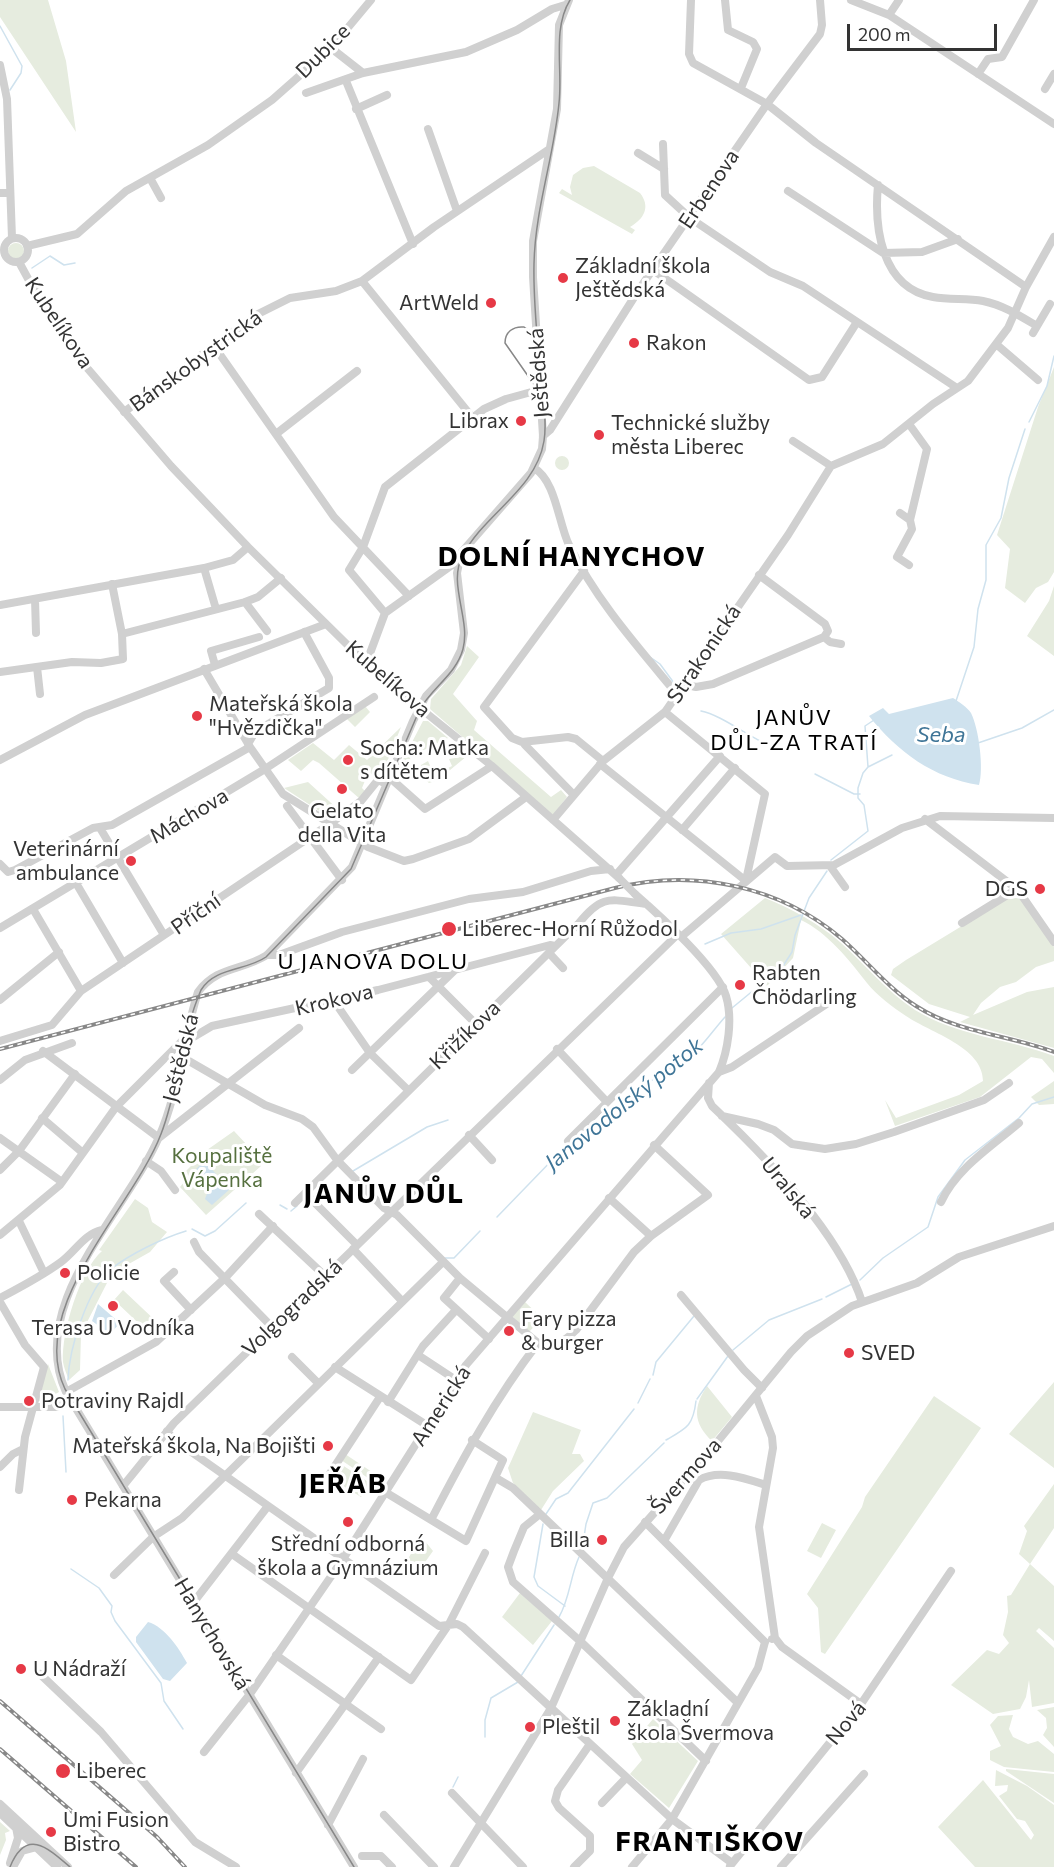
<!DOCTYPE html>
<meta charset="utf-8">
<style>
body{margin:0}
#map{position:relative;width:1054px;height:1867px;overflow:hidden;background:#fff;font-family:Commissioner,sans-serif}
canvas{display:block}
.scale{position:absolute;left:847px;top:24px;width:150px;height:27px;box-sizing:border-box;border:3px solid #333;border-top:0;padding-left:8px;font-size:18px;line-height:21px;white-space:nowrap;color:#333;-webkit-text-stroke:4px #fff;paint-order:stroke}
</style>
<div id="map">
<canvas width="1054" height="1867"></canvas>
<div class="scale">200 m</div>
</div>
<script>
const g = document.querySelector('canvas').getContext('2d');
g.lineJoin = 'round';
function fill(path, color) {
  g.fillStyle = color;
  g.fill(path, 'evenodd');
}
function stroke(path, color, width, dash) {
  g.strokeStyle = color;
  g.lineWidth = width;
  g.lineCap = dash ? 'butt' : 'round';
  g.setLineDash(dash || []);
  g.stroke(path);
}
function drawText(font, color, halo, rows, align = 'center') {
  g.font = font + ' Commissioner,sans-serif';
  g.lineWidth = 6;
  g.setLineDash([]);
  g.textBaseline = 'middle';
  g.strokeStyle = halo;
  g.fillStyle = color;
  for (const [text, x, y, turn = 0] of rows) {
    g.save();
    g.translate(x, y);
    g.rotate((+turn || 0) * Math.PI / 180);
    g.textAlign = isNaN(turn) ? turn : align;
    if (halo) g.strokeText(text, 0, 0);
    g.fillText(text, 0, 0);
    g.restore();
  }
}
fill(new Path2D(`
 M0,0H48L66,61L76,132L0,17Z
 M594,166L640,193C651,207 644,219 630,227L635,230L632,234L559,193L562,189L572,195L570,187L573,175L583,168Z
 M8 251a8 8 0 1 1 16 0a8 8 0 1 1-16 0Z
 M1054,367V572L1048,582L1036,588L1025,603L1005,588L1010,549L997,535L1038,407Z
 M555 463a7 7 0 1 1 14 0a7 7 0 1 1-14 0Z
 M1054,586V656L1027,636L1049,601Z
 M467,646L479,657L453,694L477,721L474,730L551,797L561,790L567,797L553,815L430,709L431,699L461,665Z
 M365,706L370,712L355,727L346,718Z
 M423,721H428L448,738L410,757L411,766L397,771Z
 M401,727L381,777L368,773L362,788L367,793L360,799L319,763L313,760L301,771L288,760L313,743L334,760L349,745L367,760Z
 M467,756L438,780L429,783L418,773L421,765L428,761L434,775L452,766L449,759Z
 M308,782L340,811L330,818L284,788Z
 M765,898C792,909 818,923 840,942C865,964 886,991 915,1010C957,1036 1009,1039 1054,1056V1073L1042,1059L1031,1057L980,1097L895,1126L885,1100L896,1118L959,1095L983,1081C983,1047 931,1033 906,1016C894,1008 876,995 867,983C850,961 827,932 801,920L793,958L767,986L721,934Z
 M1008,898H1022L1054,947V961L1036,967L1016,982L1000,987L981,1003L973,1015L1027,992L1054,987V1048L960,1022L970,1017L929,1004L891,975L893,969L906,960Z
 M1054,1081V1104L1039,1105L1031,1097Z
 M234,1131L261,1160V1166L206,1215L180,1187L184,1182L180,1177L207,1150Z
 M135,1199L148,1208L152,1222L167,1232L150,1252L127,1265L108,1281L81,1334L80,1370L69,1380C67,1375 64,1368 63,1362C61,1333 80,1270 102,1251L99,1250Z
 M123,1290L159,1324L150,1334L114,1300Z
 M525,1302L542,1318L529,1332L512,1316Z
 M48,1364L59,1392L41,1402L38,1400Z
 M1054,1382V1468L1009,1434Z
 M707,1386L732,1417L712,1441C693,1423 693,1407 707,1386Z
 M934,1396L981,1428L825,1654L821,1652L818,1608L807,1594L862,1507L865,1497Z
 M533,1412L581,1430L572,1454H580L584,1461L553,1491L541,1510L513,1483L508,1468Z
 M345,1454L372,1472L368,1478L341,1460Z
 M339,1463L370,1483L361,1497L329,1477Z
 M1054,1484V1528L1030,1564L1019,1554L1027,1531L1024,1526Z
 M822,1523L836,1530L821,1558L807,1551Z
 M421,1536L433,1551L418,1572L404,1566Z
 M1030,1564L1054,1586V1641L1039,1628L1036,1631L1054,1648V1703L1032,1707L1029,1680L1026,1697L1020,1709L993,1714L951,1685L987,1650L999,1654L1009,1643L1003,1635L1008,1612L1007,1596L1011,1595Z
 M520,1593L552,1621L533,1645L502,1617Z
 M1054,1707V1747L1043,1735L1047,1728L1046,1718L1037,1710Z
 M1013,1715L1009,1729L1013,1737L1028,1744L1038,1741L1054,1754V1772L1004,1767L990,1760V1751L1001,1746L990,1725L998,1716Z
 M653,1719L698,1761L669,1808L630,1774L642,1760L632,1744Z
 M1006,1769L1054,1774V1803L1006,1771Z
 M996,1770L1027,1786L1054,1805V1867H975L938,1827L983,1780L1031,1840L1034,1835L1025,1821L1017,1819L999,1796L1007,1791L1008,1785L995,1786Z
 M0,1822L10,1831L5,1833L6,1840L0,1855Z`), '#e6ecdf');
fill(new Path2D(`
 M953,698C958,701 968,708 971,713C979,729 984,769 979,785C933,778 898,752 869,716L883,708L889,714Z
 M204,1161L230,1189L212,1205L205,1199L208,1191L191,1174Z
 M98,1304L120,1323L110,1334L92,1321Z
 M148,1622C165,1627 179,1648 187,1663L170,1681L163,1679L136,1642V1637Z`), '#cfe2ee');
stroke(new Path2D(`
 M0,26L22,66L21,73L10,90
 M32,268L50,256L64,265L75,263
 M1029,422L1047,386L1054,356
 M650,657L660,664L674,683
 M956,701L974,647L978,609L986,580V545L1001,518L1009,478L1025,429
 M701,711C722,715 751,739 775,748
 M978,743L1022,728L1054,710
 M868,767L865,726L874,720
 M815,774L854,794H860
 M831,860L868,831L864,805L858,798V788L863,773L868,767L892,755
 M705,944L731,933L761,929L801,915
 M732,1008L783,966L792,952L795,935L809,898L827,871
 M353,1171L427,1127L448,1120
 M280,1205L287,1209
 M291,1211L297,1206
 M497,1217L557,1155L665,1070C692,1064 707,1037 725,1017
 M192,1229L205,1236L215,1231L246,1203
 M445,1258H454L480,1231
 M860,1280L883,1258L928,1227L938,1197L965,1160L1019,1118L1032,1104L1054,1097
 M826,1297L852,1284
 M733,1350L769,1320L822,1299
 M653,1375L656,1362L694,1316
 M68,1380C69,1349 87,1290 111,1269C130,1254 163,1238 186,1231
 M697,1399L728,1356
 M638,1403L650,1379
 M63,1416L66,1472
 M666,1440C687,1428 693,1426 696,1401
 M546,1514L556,1499L568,1493L634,1409
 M543,1524L534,1577L538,1586L565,1606
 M582,1550L586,1524L593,1503L607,1498L664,1443
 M71,1569L99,1588L112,1606L111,1612L115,1621L161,1683L164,1701L183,1729
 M559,1617C570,1598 570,1577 579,1557
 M521,1676L554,1625
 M485,1737V1720L491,1698L518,1682
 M453,1787L458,1777`), '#cfe2ee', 1.5);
stroke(new Path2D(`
 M372,1483L379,1488`), '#d6d6d6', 8, [8, 4]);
stroke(new Path2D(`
 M691,0L689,54L693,63L767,104L816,143L1026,287
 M725,0L728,30L753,42L757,49L741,88
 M851,0L889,15L1054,124
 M889,15L899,0
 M331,48L363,73
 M0,65L7,99L12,238
 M978,74L988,59L1002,57L1034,0
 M346,81L413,244
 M1045,89L1054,74
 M306,93L363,73L466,52L517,30L552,9L565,5
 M356,109L387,95
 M428,129L457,211
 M663,144L665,195L690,218L770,272L803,286L957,388
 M638,153L664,169
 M150,178L161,198
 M878,185C874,227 881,288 933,297C950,300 967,298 983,301C1003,305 1020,316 1037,326
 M788,191L883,253L922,252L958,239
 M0,193H9
 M4 250a12 12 0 1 1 24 0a12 12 0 1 1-24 0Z
 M27,246L77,234L126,191L208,145L272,100L331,48L371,0
 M19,262L32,286L88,369L171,466L248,547L374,671L492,766L619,878
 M653,270L809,380L822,377L857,322
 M362,281L472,417
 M1033,333L1050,304
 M996,344L1038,380
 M214,346L334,517L409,596
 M124,412L256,315L290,298L336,291L362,281L434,227L548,150
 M276,434L357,371
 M543,436L550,430L640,288L767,104L820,34L822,25L820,0
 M793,441L831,466
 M534,468C556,481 558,522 569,545C596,600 637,646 676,693
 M900,513L910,520
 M909,565L897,557L912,529L910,520L927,449L909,424
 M204,568L216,609
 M584,571L484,707L512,738L522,742L568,737L576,739L603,761
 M759,575L825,624L828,631L824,637L830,642L841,644
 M112,584L122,634
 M35,599L36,633
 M245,602L267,631
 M0,605L204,568L233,560L248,547
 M385,613L349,570L363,547L385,487L484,409L506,399L535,391L541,393
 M366,664L385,613L452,565H457
 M215,665L211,651L259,637
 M37,667L40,694
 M204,669L250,747L283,794L368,847L404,861L413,859L469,839L526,797
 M0,672L72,662L101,663L123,659L122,634L245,602L258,597L281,578
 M682,684L696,687L713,684L824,637
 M665,712L765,794L746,880
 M248,744L255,732L329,688V678L304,632
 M525,745L574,795
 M0,760L85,715L326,624
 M600,764L746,881
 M389,777L425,809L492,766
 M287,806L342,880
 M925,819L1018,890L1054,942
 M553,820L603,761L665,712L788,535L831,466L883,444L933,404L968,381L1008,328L1026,287L1054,237
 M100,828L164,935
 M682,830L735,768
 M0,864L8,872L15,870L93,828L112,825L250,747
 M830,866L845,887
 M616,875L720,756
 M76,883L123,963
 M33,909L81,991
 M962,923L1017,889
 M0,928L265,769L374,697
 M681,937L775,857L787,866L834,865L902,828L940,816L1054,818
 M549,953L563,968
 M267,955H279L342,932L469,899L523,892L591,871L610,869
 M429,977L476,1024
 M0,1000L59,952
 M334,1001L370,1053L408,1090
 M0,1041L52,1025L81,991L331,823L361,801L378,780L386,784
 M185,1042L212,1026L378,990L550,945L555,946
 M557,1049L607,1102
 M43,1051L159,1138
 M182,1057L265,1105L302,1119L313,1127L337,1160L384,1208L397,1215L460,1278L538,1343C555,1347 564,1342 576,1330L634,1252L651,1236L708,1195L654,1145
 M352,1070L454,971
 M719,1072L732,1067L831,1001
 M0,1080L25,1060L72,1043
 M709,1083L708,1098L712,1106C764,1155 840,1233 862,1302
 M722,1116L758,1124L774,1130L792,1144L825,1149L856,1144L894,1132L984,1100L1009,1083
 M42,1118L83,1153
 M469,1135L492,1160
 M160,1137L299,1028
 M0,1138L62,1182
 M568,1141L723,987
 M146,1161L161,1171L175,1190
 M0,1170L19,1151L75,1074
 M305,1193L357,1245
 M609,1198L651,1236
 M941,1202C957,1168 991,1147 1019,1123
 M295,1203L579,923C603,893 611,900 646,904
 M259,1214L325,1276
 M19,1221L44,1273
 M0,1235L60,1185L116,1107L186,1037
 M194,1242L199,1252L272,1327
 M353,1249L402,1301
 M174,1272L164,1281L191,1310
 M460,1278L444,1298L489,1339
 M681,1295L744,1370L762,1388
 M0,1298C21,1287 42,1276 61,1262C75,1252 84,1234 102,1230
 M0,1302L25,1345L44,1367L25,1437L19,1490
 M418,1355L456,1380
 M292,1357L318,1383
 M335,1367L428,1426
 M66,1392L156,1342L225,1278L273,1226
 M756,1396L772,1437L773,1448L759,1527L775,1638
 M388,1402L423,1346L456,1310
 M0,1407H57L70,1400
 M167,1431L173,1439L439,1626L457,1624L463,1627L672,1819L732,1863
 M0,1467L13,1454L23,1449
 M329,1475L380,1397
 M496,1478L513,1488L737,1702
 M123,1486L174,1423L678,934
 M385,1492L466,1541L503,1460L472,1440
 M540,1514L524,1527L514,1551L508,1567L513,1582L580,1641L706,1761
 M431,1520C463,1458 495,1399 538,1343
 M645,1522L765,1642
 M664,1541L699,1480C719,1469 744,1478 766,1485
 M232,1554L411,1680L449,1624L485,1553
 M114,1575L153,1537L182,1518L443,1262
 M193,1603L268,1506
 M772,1639L775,1638L782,1647L861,1704
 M276,1655L381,1729
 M40,1674L101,1732L195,1842L236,1867
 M204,1752L250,1694L343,1559L466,1365L719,1072C728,1051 733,1019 726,996C718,968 658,914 635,894
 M296,1773L379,1657
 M452,1793L523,1867
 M602,1803L626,1778
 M0,1804L68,1867
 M0,1813L57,1867
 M384,1815L434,1867
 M328,1825L363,1759
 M362,1856H381L392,1867
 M10,1863L18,1838L16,1827
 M730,1866L861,1704L951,1571
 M13,1867L22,1851L37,1847
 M354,1867L66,1392C26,1303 126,1213 159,1137C179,1091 183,1039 198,992C217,966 242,971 267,955L352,867L413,721L426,696L451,670L461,650L464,633L457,573L461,553L531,473L542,449L543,436L533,277V241L557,109L559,25L569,0
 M454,1867L551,1708L608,1578L624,1547L718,1441L791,1352L807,1336L852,1306L917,1283L959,1257L1054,1226
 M574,1867L590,1851V1836L559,1808L555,1801L558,1790L590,1744
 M632,1867L672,1819L758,1668L765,1642
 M781,1867L864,1774`), '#d0d0d0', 8);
stroke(new Path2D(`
 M533,333L524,327C513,326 505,332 505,343L542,396
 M10,1867C26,1828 47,1847 70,1867
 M354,1867L65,1389C26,1307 134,1206 161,1134C179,1088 181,1036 201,990C215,967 246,971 266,957L351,869L419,711C431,688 456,675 463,649C471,619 447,583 463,555C484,514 536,490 544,441C547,422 543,402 541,382C538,343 533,304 534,264C535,209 554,157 559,103C563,70 552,29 570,0`), '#888', 1.5);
const rail = new Path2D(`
 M0,1049L615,888C694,868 780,886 842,939C867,961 888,988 916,1006C958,1033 1009,1035 1054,1052
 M0,1701L157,1837L185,1867
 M0,1749L136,1867`);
stroke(rail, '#888', 4);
stroke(rail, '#fff', 1.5, [4.5]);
stroke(new Path2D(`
 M619,878L635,894`), '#d0d0d0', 8);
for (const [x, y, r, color] of [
 [563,278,6,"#e63946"],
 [491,303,6,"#e63946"],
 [634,343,6,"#e63946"],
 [521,421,6,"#e63946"],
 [599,435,6,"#e63946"],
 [197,716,6,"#e63946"],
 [348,760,6,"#e63946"],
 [342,789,6,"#e63946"],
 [131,861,6,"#e63946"],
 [1040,889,6,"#e63946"],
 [449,929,8,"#e63946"],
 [740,985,6,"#e63946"],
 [65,1273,6,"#e63946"],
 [113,1306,6,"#e63946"],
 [509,1331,6,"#e63946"],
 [849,1353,6,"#e63946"],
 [29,1401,6,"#e63946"],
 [328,1446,6,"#e63946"],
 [72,1500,6,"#e63946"],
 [348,1522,6,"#e63946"],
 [602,1540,6,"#e63946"],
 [21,1669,6,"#e63946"],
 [615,1721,6,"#e63946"],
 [530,1727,6,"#e63946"],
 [63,1771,8,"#e63946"],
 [51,1832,6,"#e63946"]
]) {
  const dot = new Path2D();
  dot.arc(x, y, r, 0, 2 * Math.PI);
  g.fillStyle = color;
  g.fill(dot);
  stroke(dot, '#fff', 2);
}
drawText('21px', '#333', '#fff', [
 ["Dubice",323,51,-45],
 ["Erbenova",709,189,-56],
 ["Kubelíkova",59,323,56],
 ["Bánskobystrická",196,361,-36],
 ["Ještědská",539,373,-94],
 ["Strakonická",704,654,-56],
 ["Kubelíkova",388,679,41],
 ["Máchova",189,816,-31],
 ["Příční",196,914,-35],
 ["Krokova",334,1000,-13],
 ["Křižíkova",465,1035,-44],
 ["Ještědská",181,1058,-76],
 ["Uralská",788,1188,51],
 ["Volgogradská",292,1308,-44],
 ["Americká",441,1406,-57],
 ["Švermova",686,1476,-48],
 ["Hanychovská",212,1634,59],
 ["Nová",846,1723,-51]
]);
drawText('21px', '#333', '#fff', [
 ["Základní škola",575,266],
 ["Ještědská",575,290],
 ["ArtWeld",479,303,"right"],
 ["Rakon",646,343],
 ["Librax",509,421,"right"],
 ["Technické služby",611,423],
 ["města Liberec",611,447],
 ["Mateřská škola",209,704],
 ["\"Hvězdička\"",209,728],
 ["Socha: Matka",360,748],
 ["s dítětem",360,772],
 ["Gelato",342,811,"center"],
 ["della Vita",342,835,"center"],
 ["Veterinární",119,849,"right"],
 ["ambulance",119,873,"right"],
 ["DGS",1028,889,"right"],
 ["Liberec-Horní Růžodol",462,929],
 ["Rabten",752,973],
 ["Čhödarling",752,997],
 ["Policie",77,1273],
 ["Fary pizza",521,1319],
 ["& burger",521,1343],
 ["Terasa U Vodníka",113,1328,"center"],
 ["SVED",861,1353],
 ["Potraviny Rajdl",41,1401],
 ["Mateřská škola, Na Bojišti",316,1446,"right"],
 ["Pekarna",84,1500],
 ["Billa",590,1540,"right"],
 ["Střední odborná",348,1544,"center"],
 ["škola a Gymnázium",348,1568,"center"],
 ["U Nádraží",33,1669],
 ["Základní",627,1709],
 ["škola Švermova",627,1733],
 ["Pleštil",542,1727],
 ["Liberec",76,1771],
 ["Umi Fusion",63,1820],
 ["Bistro",63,1844]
], 'left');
drawText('21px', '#56703f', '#fff', [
 ["Koupaliště",222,1156],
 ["Vápenka",222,1180]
]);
g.letterSpacing = '1.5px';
drawText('22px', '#000', '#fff', [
 ["JANŮV",794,718],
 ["DŮL-ZA TRATÍ",794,743],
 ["U JANOVA DOLU",373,962]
]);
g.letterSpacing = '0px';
drawText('italic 22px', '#3f7597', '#fff', [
 ["Seba",941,735],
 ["Janovodolský potok",624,1104,-39]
]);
g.letterSpacing = '1.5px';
drawText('bold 27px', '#000', '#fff', [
 ["DOLNÍ HANYCHOV",572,557],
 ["JANŮV DŮL",384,1194],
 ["JEŘÁB",343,1484],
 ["FRANTIŠKOV",710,1842]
]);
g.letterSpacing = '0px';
</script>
